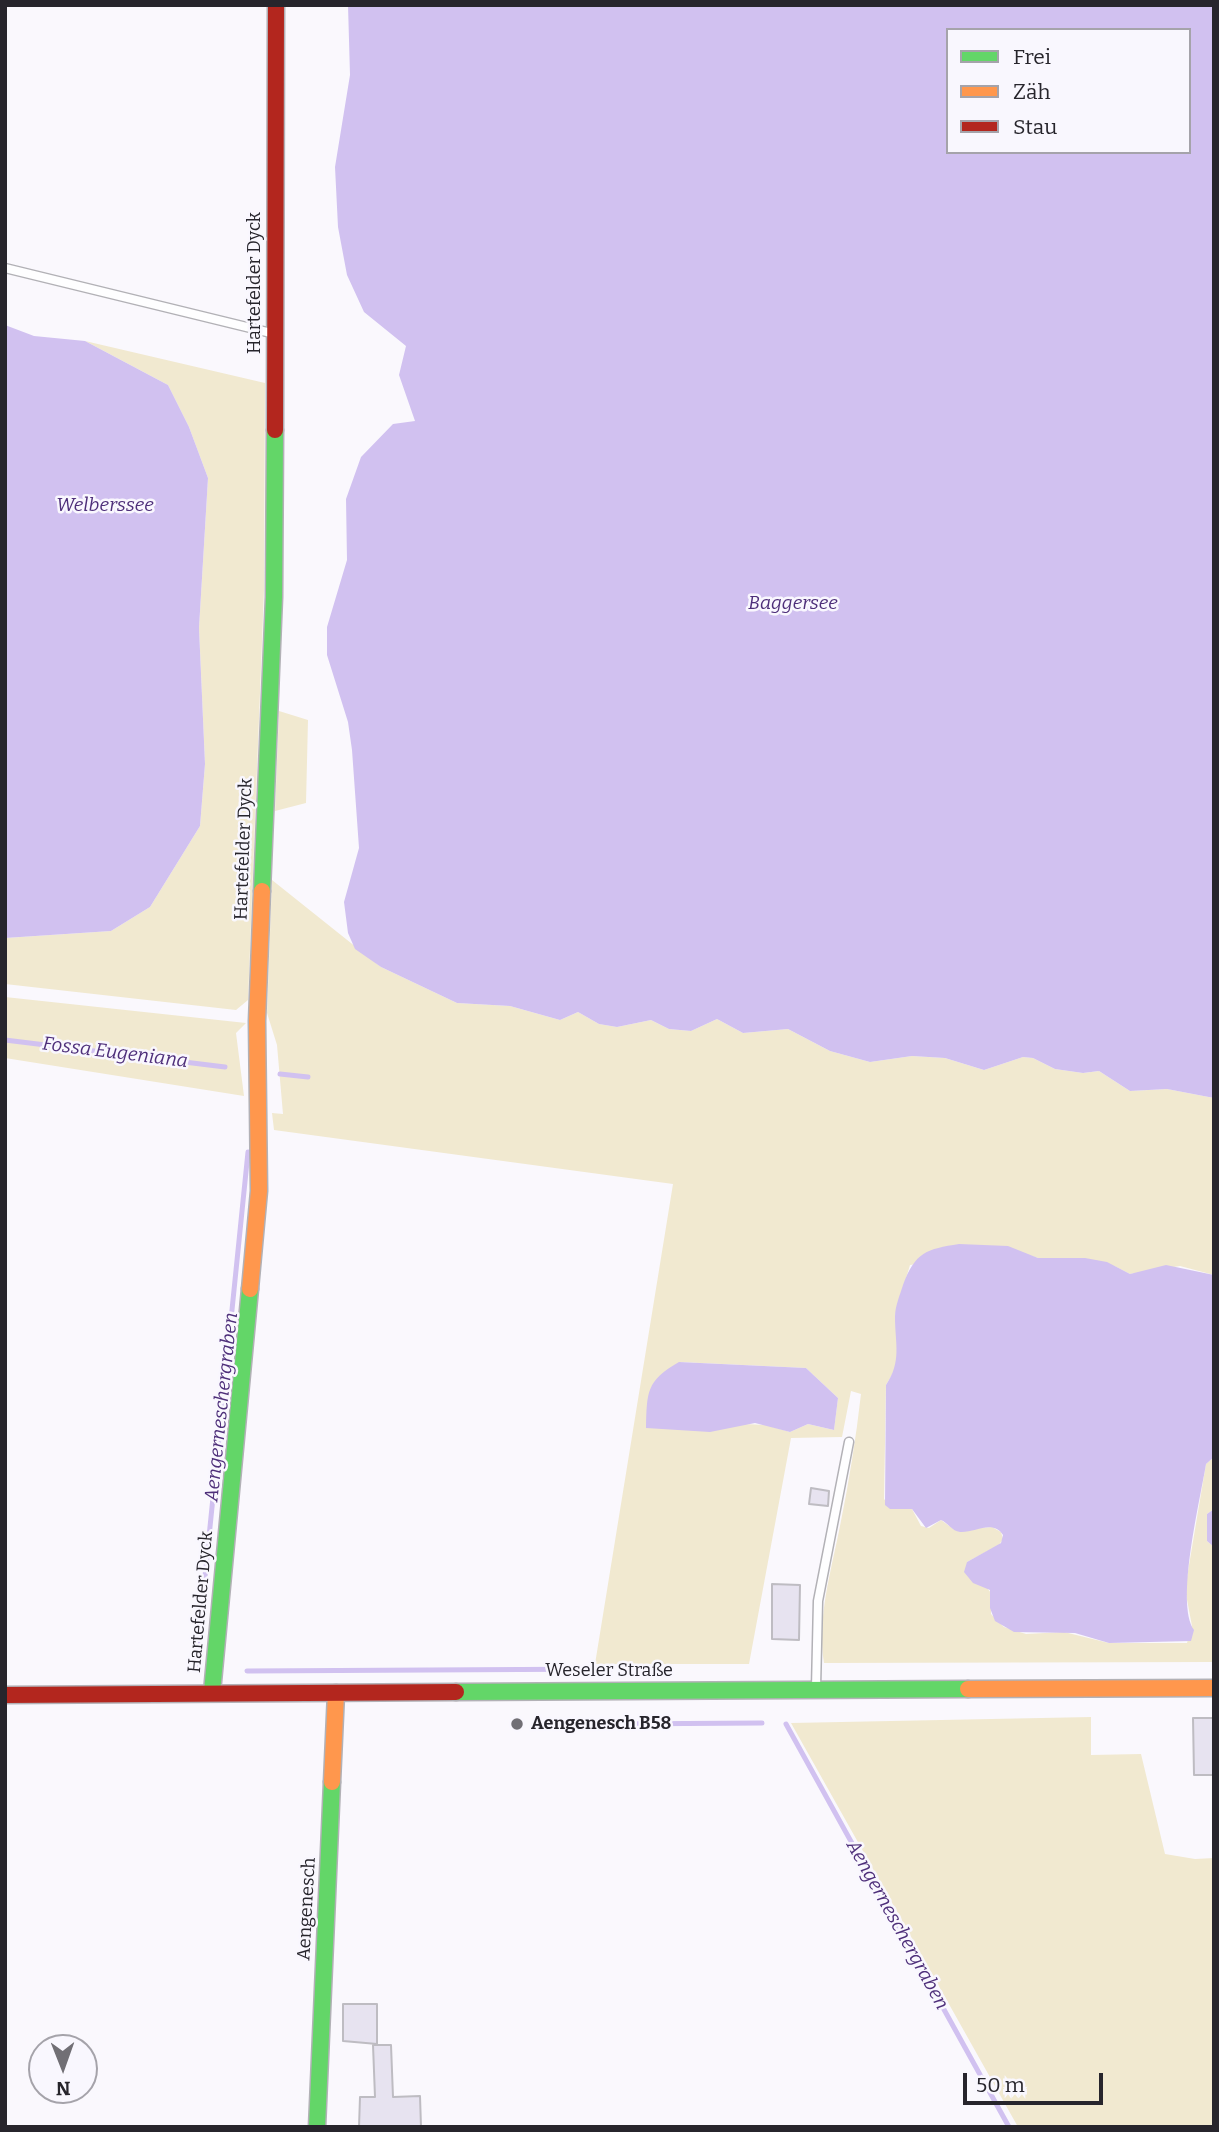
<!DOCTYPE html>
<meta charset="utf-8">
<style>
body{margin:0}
#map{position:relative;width:1219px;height:2132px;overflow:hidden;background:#faf8fd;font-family:Bitter,serif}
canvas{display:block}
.frame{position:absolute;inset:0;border:7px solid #27252c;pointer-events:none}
.legend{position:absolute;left:946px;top:28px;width:245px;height:126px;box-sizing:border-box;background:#f9f7fe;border:2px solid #a5a3aa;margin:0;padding:9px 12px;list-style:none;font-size:21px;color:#27252c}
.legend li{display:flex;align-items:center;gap:14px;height:35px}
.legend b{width:35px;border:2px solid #a5a3aa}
.north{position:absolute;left:28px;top:2034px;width:70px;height:70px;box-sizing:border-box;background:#f9f7fe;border:2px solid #a5a3aa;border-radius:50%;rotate:179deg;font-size:19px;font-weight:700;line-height:28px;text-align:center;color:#27252c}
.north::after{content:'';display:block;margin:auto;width:24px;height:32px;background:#716f75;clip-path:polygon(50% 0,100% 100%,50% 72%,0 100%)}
.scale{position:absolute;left:963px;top:2073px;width:140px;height:32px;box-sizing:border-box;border:4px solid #27252c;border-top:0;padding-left:9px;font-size:21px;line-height:24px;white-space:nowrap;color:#27252c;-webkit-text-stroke:5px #f9f7fe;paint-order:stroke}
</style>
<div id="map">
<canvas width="1219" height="2132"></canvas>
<div class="frame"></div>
<ul class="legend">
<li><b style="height:9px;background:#63d668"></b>Frei</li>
<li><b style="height:9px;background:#ff974d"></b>Zäh</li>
<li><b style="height:9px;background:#b3261e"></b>Stau</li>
</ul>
<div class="north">N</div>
<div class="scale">50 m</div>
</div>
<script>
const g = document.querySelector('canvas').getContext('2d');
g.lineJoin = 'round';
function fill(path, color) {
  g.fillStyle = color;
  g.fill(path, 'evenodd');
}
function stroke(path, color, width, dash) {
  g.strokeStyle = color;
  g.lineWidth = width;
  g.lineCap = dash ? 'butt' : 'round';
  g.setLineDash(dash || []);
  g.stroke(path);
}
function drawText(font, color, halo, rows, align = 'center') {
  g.font = font + ' Bitter,serif';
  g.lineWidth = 5;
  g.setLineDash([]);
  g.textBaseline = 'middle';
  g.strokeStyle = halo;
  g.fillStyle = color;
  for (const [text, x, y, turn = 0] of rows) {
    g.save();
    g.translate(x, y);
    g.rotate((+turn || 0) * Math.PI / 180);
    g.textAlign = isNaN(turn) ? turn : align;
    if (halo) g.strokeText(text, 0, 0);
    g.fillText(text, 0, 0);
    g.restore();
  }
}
fill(new Path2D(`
 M85,341L265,383L264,590L248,1000L236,1010L5,984V938L111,931L150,907L200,826L205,764L199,628L208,478L189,427L168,385Z
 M279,711L308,720L306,803L275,811Z
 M272,880L381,967L457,1003L510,1006L560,1020L578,1012L599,1024L617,1027L651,1020L669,1029L691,1031L717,1019L743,1033L788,1029L830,1051L870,1062L912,1056L945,1058L984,1070L1023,1057L1033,1058L1055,1069L1083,1073L1099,1071L1130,1091L1167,1089L1214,1098V1275L1180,1266L1130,1274L1114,1266L1038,1258L1016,1251L910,1265L895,1315L899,1342L897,1366L886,1385L884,1499L893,1509H912L921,1526L929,1528L941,1520L955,1530L992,1527L1001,1532L1003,1539L999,1545L967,1562L991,1593V1614L1004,1627L1026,1634L1064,1632L1109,1643H1187L1192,1626L1185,1589L1206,1464L1214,1457V1509L1207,1514V1541L1214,1547V1662L824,1663C817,1617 831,1572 840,1526C849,1482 856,1438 861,1394L851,1391L842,1437L791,1438L749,1664H595L673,1184L274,1130L272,1113L283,1114L277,1045L267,1013ZM680,1362L806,1368L838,1398L834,1430L808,1424L790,1432L766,1425L744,1424Z
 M5,997L246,1023L236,1033L244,1096L5,1058Z
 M1091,1717V1755L1141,1754L1165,1854L1195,1859L1214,1858V2127H1018L791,1723Z`), '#f1e9d0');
fill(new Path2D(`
 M348,5H1214V1098L1167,1089L1130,1091L1099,1071L1083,1073L1055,1069L1033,1058L1023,1057L984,1070L945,1058L912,1056L870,1062L830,1051L788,1029L743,1033L717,1019L691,1031L669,1029L651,1020L617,1027L599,1024L578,1012L560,1020L510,1006L457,1003L381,967L355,949L348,933L344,902L359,848L352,750L348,722L327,655V627L347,560L346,499L361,457L393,424L415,421L399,375L406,346L364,312L347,275L338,227L335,167L350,75ZM948,30H1189V152H948Z
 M5,325L34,336L85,341L168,385L189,427L208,478L199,628L205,764L200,826L150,907L111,931L5,938Z
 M959,1244L1008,1246L1038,1258H1085L1107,1262L1130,1274L1166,1265L1214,1275V1457L1206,1464C1200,1501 1175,1603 1194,1630L1191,1641L1109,1643L1075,1633L1014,1632L995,1621L990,1608V1590L973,1583L964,1572L967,1562L1001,1543L1003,1535C993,1519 975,1533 960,1532C952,1531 948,1523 941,1520L926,1528L912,1509H890L885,1505L886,1385C902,1361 895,1344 895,1317C895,1306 900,1295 903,1285C915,1252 927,1249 959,1244Z
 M679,1362L806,1368L838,1398L834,1430L808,1424L790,1432L755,1423L710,1432L646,1428C647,1392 646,1381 679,1362Z
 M1214,1509V1547L1207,1541V1514Z`), '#d1c1f0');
stroke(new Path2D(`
 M5,1040L225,1067
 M280,1074L308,1077
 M196,1665L248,1152
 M247,1671L611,1669
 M611,1724L762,1723
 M786,1724L1009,2127`), '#d1c1f0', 5);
const building = new Path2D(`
 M811,1488L829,1491L828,1506L809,1504Z
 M772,1584L800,1585L799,1640L772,1639Z
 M1193,1718H1214V1775H1194Z
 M343,2004H377V2044L343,2041Z
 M373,2045H391L393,2097L420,2096L421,2127H359L360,2097H375Z`);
fill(building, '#e7e3f0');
stroke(building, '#bebcc2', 2);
const lane = new Path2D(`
 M5,268L271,333
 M816,1688L818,1601L849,1442`);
const fast = new Path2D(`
 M262,891L274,597L275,430
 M212,1692L250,1289
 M456,1692L968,1689
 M317,2127L332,1782`);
const slow = new Path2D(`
 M250,1289L259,1191L257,1021L262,891
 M968,1689L1214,1688
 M332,1782L336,1693`);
const jam = new Path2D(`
 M275,430L276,5
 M5,1695L456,1692`);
stroke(lane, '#b2b1b6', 11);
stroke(fast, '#b2b1b6', 19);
stroke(slow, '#b2b1b6', 19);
stroke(jam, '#b2b1b6', 19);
stroke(lane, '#fefeff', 8);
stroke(fast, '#63d668', 16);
stroke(slow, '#ff974d', 16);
stroke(jam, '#b3261e', 16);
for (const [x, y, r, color] of [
 [517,1724,7,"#716f75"]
]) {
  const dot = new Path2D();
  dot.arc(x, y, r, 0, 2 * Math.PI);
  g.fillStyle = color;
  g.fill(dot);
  stroke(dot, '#f9f7fe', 2.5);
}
drawText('18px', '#27252c', '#f9f7fe', [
 ["Hartefelder Dyck",255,283,-90],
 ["Hartefelder Dyck",244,849,-88],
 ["Hartefelder Dyck",201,1602,-85],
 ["Weseler Straße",609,1671],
 ["Aengenesch",307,1909,-87]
]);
drawText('bold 18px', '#27252c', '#f9f7fe', [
 ["Aengenesch B58",531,1724]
], 'left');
drawText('italic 19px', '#4e2f7a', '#f9f7fe', [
 ["Welberssee",105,506],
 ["Baggersee",793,604],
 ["Fossa Eugeniana",115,1053,7],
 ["Aengerneschergraben",222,1407,-84],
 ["Aengerneschergraben",897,1925,61]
]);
</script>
